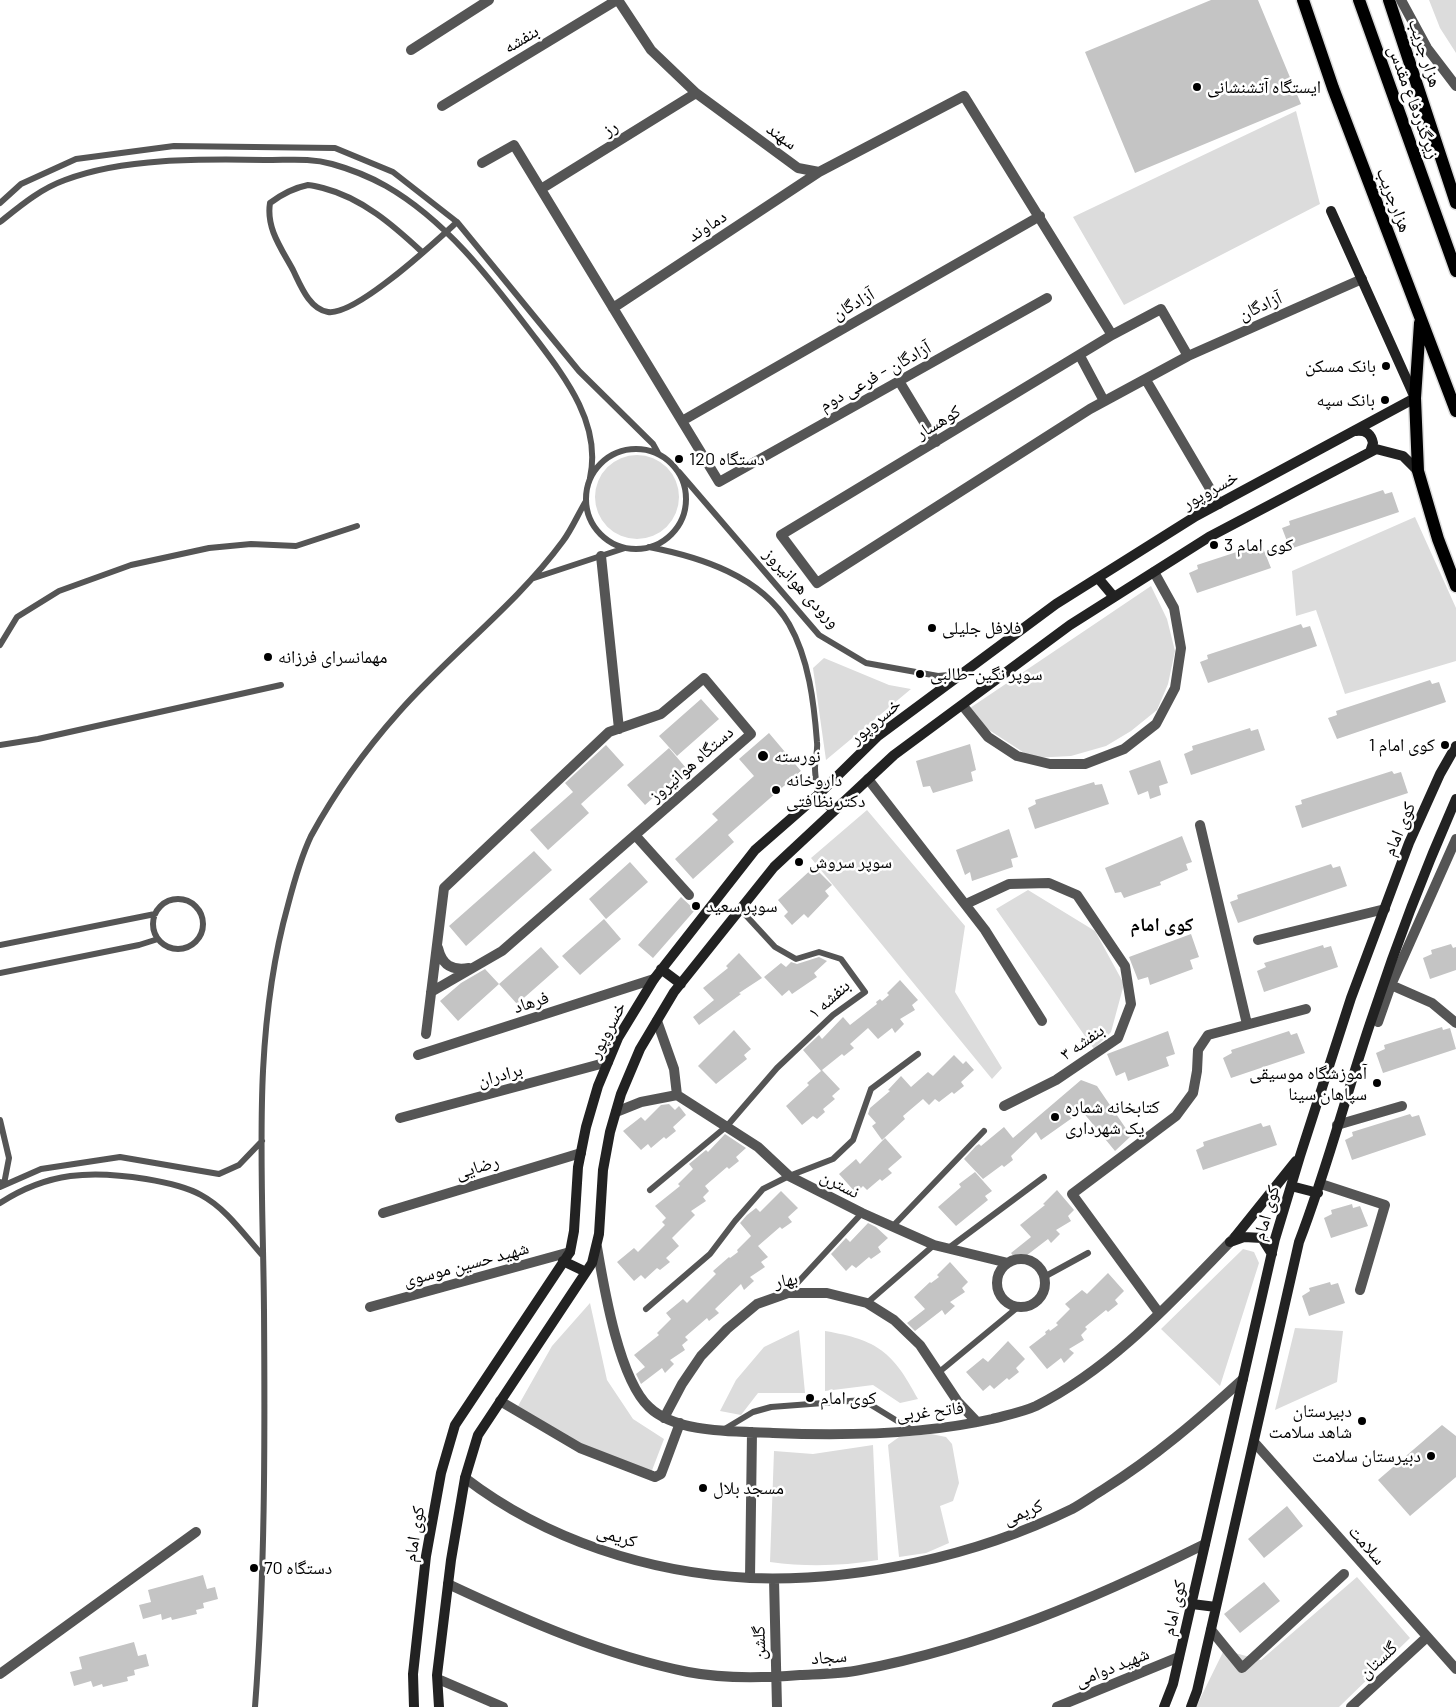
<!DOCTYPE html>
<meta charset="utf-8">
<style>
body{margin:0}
canvas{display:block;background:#fff}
</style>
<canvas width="1456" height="1707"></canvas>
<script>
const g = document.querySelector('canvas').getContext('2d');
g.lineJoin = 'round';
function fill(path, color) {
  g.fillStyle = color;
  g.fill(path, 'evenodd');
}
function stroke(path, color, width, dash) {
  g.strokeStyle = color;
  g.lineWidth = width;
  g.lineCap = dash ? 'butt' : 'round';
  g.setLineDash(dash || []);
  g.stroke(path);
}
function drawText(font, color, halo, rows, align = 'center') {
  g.font = font + ' Barlow,"Noto Naskh Arabic",sans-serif';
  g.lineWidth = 5;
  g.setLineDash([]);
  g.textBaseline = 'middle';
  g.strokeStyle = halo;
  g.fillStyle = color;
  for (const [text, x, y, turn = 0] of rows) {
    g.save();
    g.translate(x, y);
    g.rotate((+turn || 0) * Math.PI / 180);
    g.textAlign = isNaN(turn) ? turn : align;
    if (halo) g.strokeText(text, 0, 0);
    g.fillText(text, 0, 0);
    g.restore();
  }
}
fill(new Path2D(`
 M1429,0H1456V53L1440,28Z
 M1296,111L1320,204L1124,305L1073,217Z
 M595 497a42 42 0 1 1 84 0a42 42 0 1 1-84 0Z
 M1415,517L1456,608V661L1345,694L1316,610L1296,616L1292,571Z
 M1151,586L1167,619L1175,651L1168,684L1157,710L1131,731L1106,746L1071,756L1032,758L986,728L970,708Z
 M824,658L889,685L911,689L826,760L813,668Z
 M867,810L965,926L955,992L1002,1068L992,1079L811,858Z
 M1028,890L1095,931L1124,984L1111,1032L1094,1049L996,909Z
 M1243,1249L1254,1252L1259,1263L1220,1386L1161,1329Z
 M590,1303L607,1380L633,1419L664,1439L651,1473L574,1443L518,1406L552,1346Z
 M1295,1328L1343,1331L1337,1382L1275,1410Z
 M799,1330L805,1393H758L741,1415L720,1411L736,1380L764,1347Z
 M825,1331C878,1340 893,1352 918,1399L900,1403L873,1385L825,1391Z
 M931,1434L946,1437L952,1444L959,1483L953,1501L940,1506L949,1543L926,1553L899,1557L888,1445L899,1437Z
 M873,1445L878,1560C842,1566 807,1567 770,1562L774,1451L813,1454Z
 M1357,1577L1410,1638L1339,1707H1196L1224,1650L1261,1660Z`), '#dcdcdc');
fill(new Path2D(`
 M1211,0H1258L1301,104L1135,173L1085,52Z
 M1383,490L1385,494L1392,492L1399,512L1290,549L1282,528L1290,525L1289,521Z
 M1255,546L1257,550L1263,548L1271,568L1197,593L1189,573L1198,569L1197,565Z
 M1301,624L1303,628L1310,626L1317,646L1208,683L1200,662L1208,659L1207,655Z
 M1430,680L1432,684L1439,682L1446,702L1337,739L1328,718L1337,715L1336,711Z
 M701,699L719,719L677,756L659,736Z
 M1250,728L1251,731L1258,729L1265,750L1191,775L1184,754L1193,750L1192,746Z
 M769,733L801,771L728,835L734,842L693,879L675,859L718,820L712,814L754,776L739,759Z
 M970,744L976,770L971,772L973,781L933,793L930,786L923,787L916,761Z
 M606,745L624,765L581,804L589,813L548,850L530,830L573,792L565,783Z
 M669,748L686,768L645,805L627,785Z
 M1160,760L1168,783L1159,786L1161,795L1150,799L1148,791L1138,795L1129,771Z
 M1392,771L1394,774L1401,772L1408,793L1302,828L1295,806L1302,804L1301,800Z
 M1094,782L1095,785L1102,784L1109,804L1035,829L1028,808L1036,804L1035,800Z
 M1009,829L1018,857L1011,859L1013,867L972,881L970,872L965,875L956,850Z
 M1182,836L1192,862L1186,864L1188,870L1160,882L1161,885L1124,898L1121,892L1115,893L1105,868Z
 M534,851L552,870L466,946L449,926Z
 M630,862L648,882L606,919L589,899Z
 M1331,864L1333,868L1340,866L1347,886L1238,923L1230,902L1238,899L1237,895Z
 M814,867L832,885L825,891L829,896L808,918L804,914L792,925L784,916L788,912L778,900Z
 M681,897L695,910L653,958L638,945Z
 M604,919L621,939L580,975L562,956Z
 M1191,934L1199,957L1190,960L1193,969L1150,985L1148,977L1138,980L1129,957Z
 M1451,944L1453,948L1456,947V970L1430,979L1423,958L1432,954L1431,950Z
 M1323,945L1324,948L1331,946L1338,967L1264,992L1257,971L1266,967L1264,963Z
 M541,947L559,967L517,1004L499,984Z
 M739,953L762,978L739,993L741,994L699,1025L693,1017L714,1000L703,988L728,968L726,966Z
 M819,957L827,961L814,973L817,977L792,994L789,990L782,996L764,977L781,963L786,967L791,962L797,964Z
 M485,969L499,984L458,1021L440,1001L461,983Z
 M900,980L918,1000L912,1005L915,1010L900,1019L904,1024L895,1033L892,1028L878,1039L868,1028L850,1044L854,1048L844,1056L842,1054L822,1070L840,1089L832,1096L835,1099L823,1109L825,1112L817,1119L813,1116L802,1125L786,1106L809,1085L807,1083L821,1071L803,1050L819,1035L822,1039L843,1017L850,1025L877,1004L876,1002L880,999L882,1001L889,995L887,993Z
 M1442,1027L1443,1030L1450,1028L1456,1049L1383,1073L1376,1053L1385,1049L1384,1045Z
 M734,1030L751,1049L744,1055L747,1059L716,1084L698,1066Z
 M1168,1031L1175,1054L1166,1057L1169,1066L1128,1081L1125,1072L1116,1076L1107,1054Z
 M1289,1031L1291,1035L1297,1033L1305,1053L1231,1078L1223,1058L1232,1053L1231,1050Z
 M954,1055L963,1064L966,1061L974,1070L961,1082L964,1086L954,1094L952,1092L939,1102L935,1099L929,1105L923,1099L903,1116L905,1119L882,1140L872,1126L876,1123L868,1114L870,1108L890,1091L888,1090L901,1076L911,1087L928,1072L933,1076Z
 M1081,1080L1097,1086L1131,1136L1115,1151L1082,1111L1041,1140L1036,1132L1011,1156L1013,1160L1004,1167L1002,1165L983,1179L964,1159L976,1146L979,1144L981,1146L1004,1127L1013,1138Z
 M669,1104L675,1110L679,1106L686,1115L673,1127L676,1131L666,1139L664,1137L651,1148L648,1144L641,1150L623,1131L641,1117L645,1121L661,1105Z
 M1410,1114L1412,1117L1419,1115L1426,1135L1352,1160L1345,1140L1353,1136L1352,1132Z
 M1261,1123L1263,1127L1270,1125L1277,1145L1203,1170L1196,1150L1204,1146L1203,1142Z
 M725,1134L746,1148L736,1157L739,1161L729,1169L727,1167L705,1186L709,1191L703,1197L706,1201L691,1211L695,1215L672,1238L679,1246L666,1258L670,1262L660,1270L657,1268L645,1279L641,1275L634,1281L617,1262L634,1248L638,1252L665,1225L662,1222L666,1218L655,1206L680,1186L678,1184L693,1169L689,1164L706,1150L708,1152Z
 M885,1138L902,1157L888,1169L892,1173L882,1181L880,1179L867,1190L863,1186L856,1193L839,1174L856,1159L860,1164Z
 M975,1172L992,1191L985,1196L988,1200L956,1226L938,1207L961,1187L959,1184Z
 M1057,1190L1074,1210L1068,1216L1071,1221L1056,1230L1060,1234L1051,1243L1048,1239L1018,1262L1011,1253L1031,1237L1020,1225L1045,1205L1043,1204Z
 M781,1191L798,1208L788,1217L792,1222L782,1229L780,1227L758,1246L768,1257L761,1262L765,1267L750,1277L754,1281L744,1290L741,1284L715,1309L719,1313L709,1321L707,1318L685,1337L688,1340L682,1345L685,1350L670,1360L674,1364L665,1373L662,1368L641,1384L636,1374L645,1367L634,1355L659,1335L657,1333L671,1319L666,1313L683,1299L687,1303L716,1274L713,1271L729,1257L730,1258L738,1252L737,1250L751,1236L740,1223L747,1215L756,1208L760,1212Z
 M1352,1204L1353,1208L1360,1206L1368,1226L1331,1238L1324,1218L1332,1214L1331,1210Z
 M868,1223L876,1227L888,1238L878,1247L881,1252L871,1259L869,1257L856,1268L852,1265L846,1271L831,1254L846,1238L850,1242Z
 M950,1262L968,1282L962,1288L965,1292L950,1302L955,1306L945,1315L942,1310L915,1331L907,1323L925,1309L914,1297L930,1282L931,1283L939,1277L937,1275Z
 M1108,1273L1124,1291L1115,1300L1118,1304L1108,1312L1106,1310L1085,1327L1087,1329L1081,1335L1084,1340L1069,1349L1074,1353L1064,1363L1061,1358L1047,1369L1029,1347L1046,1334L1045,1332L1049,1329L1050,1331L1058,1325L1056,1323L1070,1309L1065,1304L1082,1290L1087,1294Z
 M1330,1282L1331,1285L1338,1283L1345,1303L1309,1316L1302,1296L1310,1291L1309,1288Z
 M1008,1341L1025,1359L1016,1368L1019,1372L1009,1380L1007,1378L994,1389L990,1385L983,1391L966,1372L983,1358L988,1362Z
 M1442,1425L1456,1436V1477L1410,1516L1378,1480Z
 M1287,1506L1303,1526L1264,1558L1248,1539Z
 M203,1575L207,1589L215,1587L218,1599L203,1603L204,1608L196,1610L197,1614L172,1620L171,1617L162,1620L161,1614L143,1619L139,1605L151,1602L148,1590Z
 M1264,1582L1280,1601L1240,1633L1224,1614Z
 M134,1642L138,1656L146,1654L149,1666L134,1670L135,1675L127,1677L128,1681L103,1687L102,1684L93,1687L91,1681L74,1686L70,1672L82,1669L79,1657Z`), '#c4c4c4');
const primary = new Path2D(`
 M1303,0L1333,88L1456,411
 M1359,0L1456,271
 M1389,0L1456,203
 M1420,323L1415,398L1418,471L1438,539L1456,586`);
stroke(primary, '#dbdbdb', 15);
stroke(new Path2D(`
 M0,203L21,184L76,159L174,146L335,148L393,172L457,222L579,371L653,444L658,453
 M0,222C20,206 40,189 65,180C125,157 206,159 270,160C291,160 311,158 332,164C350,169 370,177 386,186C447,221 491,280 533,335C564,376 602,423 590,478
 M422,252C393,225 362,198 323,188C318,187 312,185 308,185C293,188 282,194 270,203C266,228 281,248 293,270C300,284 309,309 328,312C356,316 435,242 457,222
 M586 499a50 50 0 1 1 100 0a50 50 0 1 1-100 0Z
 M679,472L819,635L866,663L938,676L959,674
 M649,547C700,557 761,576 789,624C809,659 814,703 817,742C818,751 815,759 815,768C815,777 817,786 818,795
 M534,578L625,548
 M0,645L17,617L59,591L131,565L209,548L251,544L296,546L357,526
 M0,745L38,739L281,685
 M153 924a25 25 0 1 1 50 0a25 25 0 1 1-50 0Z
 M0,945L155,914
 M0,973L139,945L158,939
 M0,1120L9,1158L4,1184L0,1182
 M0,1187L41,1169L120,1157L219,1174L239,1165L262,1141
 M650,1190L727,1126L777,1068L833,1015L865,992L841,959L819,952L796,959L775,947L740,909
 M0,1203C48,1172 91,1170 146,1179C164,1182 185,1186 201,1195C227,1209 244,1235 263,1256
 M892,1227L984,1131
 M950,1247L1044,1177
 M1044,1277L1088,1253
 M788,1293L862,1213
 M867,1303L934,1245
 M646,1309L710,1254L735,1221L763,1189L789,1176L833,1159L853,1140L871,1089L918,1054
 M938,1373L1018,1307
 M723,1430L753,1412L771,1407L863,1400L912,1430
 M255,1707C265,1576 265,1443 264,1311C263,1175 251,1037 288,905C294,882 301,857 311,836C335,792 366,749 399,712C451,653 516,605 563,541C572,529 578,514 586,501`), '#555', 6);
stroke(new Path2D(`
 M618,0L651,50L696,93L798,168L819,172L964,96L1112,335
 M1401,0L1427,48L1456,86
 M411,50L489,0
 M442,106L617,0
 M482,163L514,145L719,482L1047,298
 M541,189L696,93
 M613,308L819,172
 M1080,356L1104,401
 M1188,356L1161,309L1112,335L781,535L817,583L1090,409L1188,356L1362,279
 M1146,380L1219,504
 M899,381L936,442
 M682,421L1040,216
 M601,556L619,729
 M963,706L988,737L1017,756L1050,764H1085L1124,749L1156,724L1175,688L1181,648L1174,608L1154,572
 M868,779L985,930L1042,1021
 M1200,825L1247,1024
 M635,835L689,895
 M966,904L1009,884L1049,883L1077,895L1125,966L1131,1004L1118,1038L1056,1080L1004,1106
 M1258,940L1385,909
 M438,948C442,965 452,971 469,968
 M1386,990L1391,985L1432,1003L1456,1023
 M1378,1022L1391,985L1456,839
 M426,1034L444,888L609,732L661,714L704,678L751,734L502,951L431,992
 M418,1055L654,979
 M677,1095L758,1147L789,1176L862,1213L934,1245L1008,1263
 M616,1112L641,1102L677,1095L674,1069L657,1021
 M400,1118L608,1062
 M1337,1125L1402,1106
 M1321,1184L1385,1205L1360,1290
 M383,1213L581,1153
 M597,1247C604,1288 619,1379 649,1407C677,1434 736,1431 773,1433C845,1436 922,1435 992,1419C1007,1415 1023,1412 1036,1406C1114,1367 1175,1298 1235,1237
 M997 1283a24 24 0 1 1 48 0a24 24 0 1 1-48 0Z
 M370,1307L570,1252
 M1159,1313L1072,1194L1176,1116L1193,1093L1197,1071L1198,1050L1208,1035L1306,1009
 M500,1401L580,1448L655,1477L661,1474L680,1423
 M664,1418L682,1384L701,1356L727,1329L757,1304L788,1293H827L867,1303L894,1320L920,1345L958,1402L977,1422
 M752,1432L750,1578C858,1582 976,1556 1072,1509C1083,1503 1094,1495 1104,1489C1155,1457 1199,1419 1243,1379
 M1254,1442L1456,1669
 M465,1478C546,1540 649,1573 750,1578
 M774,1579L777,1707
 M448,1584C525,1620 604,1655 688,1672C724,1679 764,1678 800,1675C820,1674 841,1674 860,1670C982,1647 1094,1599 1205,1544
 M1211,1630L1242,1668L1344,1574
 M0,1674L196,1532
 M438,1679L503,1707
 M1057,1707L1179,1657
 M1351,1707L1427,1637`), '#555', 10);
stroke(new Path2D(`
 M1356,431C1366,430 1371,434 1373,443L1370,452
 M1098,578L1114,597
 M818,795L834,810
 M661,969L681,984
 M1291,1186L1318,1193
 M1235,1237L1296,1161
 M1230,1242L1244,1237L1262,1238L1272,1254
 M563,1261L586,1272
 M1192,1604L1216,1607
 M414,1707L413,1674L426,1556L441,1473L455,1425L570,1252L574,1231L578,1167L586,1127L598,1086L618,1038L654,979L755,850L818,795L878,736L1056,604L1196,516L1415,398L1331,211
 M439,1707L437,1675L451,1560L465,1478L478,1435L592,1263L599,1234L603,1170L610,1132L621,1094L640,1049L674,992L774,867L894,755L1070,625L1209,537L1376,449L1403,456L1418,471
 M1164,1707L1173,1684L1275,1239L1300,1156L1351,998L1409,843L1440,774L1456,746
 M1191,1707L1197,1691L1299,1242C1328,1167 1347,1090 1373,1015C1397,942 1425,869 1456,799`), '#222', 10);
stroke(primary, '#000', 12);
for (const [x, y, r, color] of [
 [1197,87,5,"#000"],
 [1386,366,5,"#000"],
 [1385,400,5,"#000"],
 [679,459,5,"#000"],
 [1214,545,5,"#000"],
 [932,628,5,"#000"],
 [268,657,5,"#000"],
 [920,674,5,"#000"],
 [1445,745,5,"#000"],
 [763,756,6,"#000"],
 [776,790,5,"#000"],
 [799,862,5,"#000"],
 [696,906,5,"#000"],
 [1377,1083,5,"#000"],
 [1055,1117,5,"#000"],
 [810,1398,5,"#000"],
 [1362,1421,5,"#000"],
 [1431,1456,5,"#000"],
 [703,1488,5,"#000"],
 [254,1568,5,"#000"]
]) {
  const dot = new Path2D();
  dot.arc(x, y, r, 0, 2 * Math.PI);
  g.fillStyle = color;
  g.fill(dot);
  stroke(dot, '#fff', 2);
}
drawText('18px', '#000', '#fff', [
 ["بنفشه",521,39,-31],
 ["هزار جریب",1425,53,72],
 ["زیرگذردفاع مقدس",1414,102,70],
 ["رز",610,128,-32],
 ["سهند",782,136,36],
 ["هزارجریب",1394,200,69],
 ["دماوند",707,226,-33],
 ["آزادگان",853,304,-30],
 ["آزادگان",1260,306,-24],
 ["آزادگان - فرعی دوم",875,376,-29],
 ["کوهسار",938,422,-31],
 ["خسروپور",1210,490,-29],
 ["ورودی هوانیروز",802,588,47],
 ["خسروپور",875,721,-40],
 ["دستگاه هوانیروز",691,764,-41],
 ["کوی امام",1399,829,-67],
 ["بنفشه ۱",829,999,-42],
 ["فرهاد",531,1002,-18],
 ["خسروپور",607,1030,-63],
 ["بنفشه ۳",1082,1042,-35],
 ["برادران",500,1075,-15],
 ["رضایی",477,1167,-17],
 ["نسترن",840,1184,27],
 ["کوی امام",1266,1213,-74],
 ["شهید حسین موسوی",466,1264,-15],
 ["بهار",786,1280,-10],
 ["فاتح غربی",930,1411,-6],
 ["کریمی",1023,1512,-22],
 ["کوی امام",414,1534,-81],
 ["کریمی",617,1536,17],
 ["سلامت",1367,1545,49],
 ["کوی امام",1174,1608,-77],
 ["گلشن",759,1643,-92],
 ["سجاد",829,1657,-4],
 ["گلستان",1378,1660,-43],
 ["شهید دوامی",1112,1667,-22]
]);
drawText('18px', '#000', '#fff', [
 ["ایستگاه آتشنشانی",1207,87],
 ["بانک مسکن",1376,366,"right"],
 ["بانک سپه",1375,400,"right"],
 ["120 دستگاه",689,459],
 ["کوی امام 3",1224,545],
 ["فلافل جلیلی",942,628],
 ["مهمانسرای فرزانه",278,657],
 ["سوپر نگین-طالبی",930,674],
 ["کوی امام 1",1435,745,"right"],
 ["نورسته",774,756],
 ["داروخانه",786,780],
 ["دکتر نظافتی",786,801],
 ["سوپر سروش",809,862],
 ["سوپر سعید",706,906],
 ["آموزشگاه موسیقی",1367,1073,"right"],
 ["سپاهان سینا",1367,1094,"right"],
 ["کتابخانه شماره",1065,1107],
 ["یک شهرداری",1065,1128],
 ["کوی امام",820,1398],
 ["دبیرستان",1352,1411,"right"],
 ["شاهد سلامت",1352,1432,"right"],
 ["دبیرستان سلامت",1421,1456,"right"],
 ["مسجد بلال",713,1488],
 ["70 دستگاه",264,1568]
], 'left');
drawText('bold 19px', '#000', '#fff', [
 ["کوی امام",1162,925]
]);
</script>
